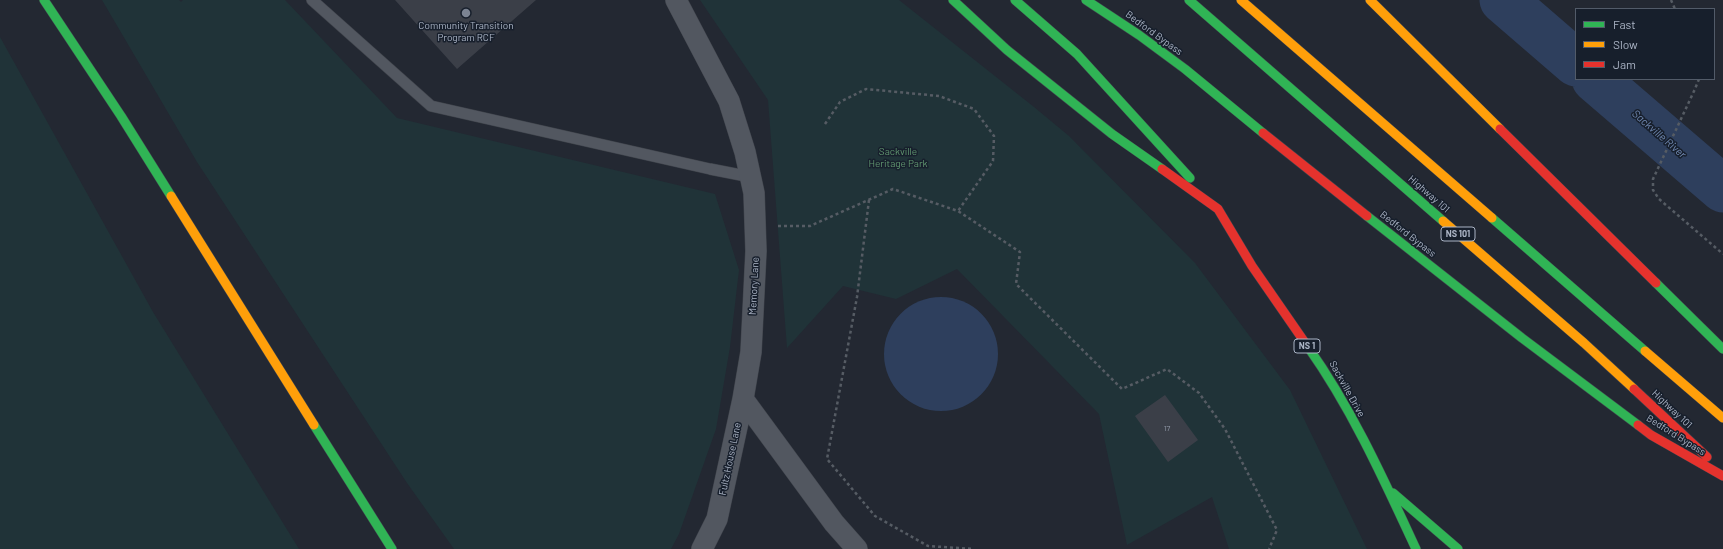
<!DOCTYPE html>
<style>
body{margin:0}
#map{position:relative;width:1723px;height:549px;overflow:hidden;background:#232832;font-family:Barlow,sans-serif}
canvas{display:block}
.legend{position:absolute;left:1575px;top:8px;width:140px;height:72px;box-sizing:border-box;background:#171f2c;border:1px solid #525b69;margin:0;padding:5px 7px;list-style:none;font-size:12px;color:#abb4c5}
.legend li{display:flex;align-items:center;gap:8px;height:20px}
.legend b{width:20px;border:1px solid #525b69}
</style>
<div id="map">
<canvas width="1723" height="549"></canvas>
<ul class="legend">
<li><b style="height:5px;background:#30b455"></b>Fast</li>
<li><b style="height:5px;background:#ff9f0a"></b>Slow</li>
<li><b style="height:5px;background:#e5322d"></b>Jam</li>
</ul>
</div>
<script>
const g = document.querySelector('canvas').getContext('2d');
g.lineJoin = 'round';
function fill(path, color) {
  g.fillStyle = color;
  g.fill(path, 'evenodd');
}
function stroke(path, color, width, dash) {
  g.strokeStyle = color;
  g.lineWidth = width;
  g.lineCap = dash ? 'butt' : 'round';
  g.setLineDash(dash || []);
  g.stroke(path);
}
function drawText(font, color, halo, rows, align = 'center') {
  g.font = font + ' Barlow,sans-serif';
  g.lineWidth = 3;
  g.setLineDash([]);
  g.textBaseline = 'middle';
  g.strokeStyle = halo;
  g.fillStyle = color;
  for (const [text, x, y, turn = 0] of rows) {
    g.save();
    g.translate(x, y);
    g.rotate((+turn || 0) * Math.PI / 180);
    g.textAlign = isNaN(turn) ? turn : align;
    if (halo) g.strokeText(text, 0, 0);
    g.fillText(text, 0, 0);
    g.restore();
  }
}
fill(new Path2D(`
 M102,0H179L181,2L183,0H285L397,118L715,194L739,270L730,347L716,429L679,534L671,549H454L407,483L197,162Z
 M700,0H899L1034,107L1069,136L1195,263L1290,390L1367,549H1229L1212,497L1127,545L1099,414L957,269L896,299L843,286L787,348L768,100Z
 M0,37L153,312L299,549H0Z`), '#203338');
fill(new Path2D(`
 M884 354a57 57 0 1 1 114 0a57 57 0 1 1-114 0Z`), '#2e3f5d');
stroke(new Path2D(`
 M1503,0L1576,63
 M1595,79L1723,189`), '#2e3f5d', 47);
fill(new Path2D(`
 M395,0H536L457,69Z
 M1165,395L1198,440L1168,462L1135,416Z`), '#3b3f48');
const lane = new Path2D(`
 M312,0L431,106L710,169L751,177`);
const street = new Path2D(`
 M676,0L729,101L745,152L754,193L756,251L751,352L743,399L717,519L702,549
 M743,399L834,523L857,549`);
const fast = new Path2D(`
 M44,0L121,116L171,196
 M953,0L1007,50L1112,134L1162,169
 M1015,0L1077,54L1190,178
 M1086,0L1139,35L1185,69L1263,133
 M1189,0L1443,221
 M1367,216L1522,338L1638,425
 M1492,218L1645,351
 M1656,283L1723,349
 M1308,347C1352,409 1384,480 1416,549
 M314,425L392,549
 M1393,493L1458,549`);
const slow = new Path2D(`
 M1241,0L1492,218
 M1370,0L1500,129
 M171,196L314,425
 M1443,221L1584,343L1634,389
 M1645,351L1723,418`);
const jam = new Path2D(`
 M1500,129L1656,283
 M1263,133L1367,216
 M1162,169L1218,209
 M1218,209L1252,266L1308,347
 M1634,389L1707,457
 M1638,425L1651,435L1723,476`);
stroke(lane, '#3f434b', 12);
stroke(street, '#3f434b', 22);
stroke(fast, '#40454e', 10);
stroke(slow, '#40454e', 10);
stroke(jam, '#40454e', 10);
stroke(new Path2D(`
 M1671,0L1675,9
 M1699,79L1695,89L1653,179V190L1659,199L1723,254
 M825,124L840,102L866,89L939,96L974,109L994,136L993,161L958,211
 M869,200L857,297L827,459L875,516L928,546L974,549
 M778,226H810L893,189L958,211L1020,252L1016,284L1122,389L1167,369L1199,393L1225,429L1277,530L1269,549`), '#565c64', 2.5, [3, 3]);
stroke(lane, '#525760', 11);
stroke(street, '#525760', 21);
stroke(fast, '#30b455', 9);
stroke(slow, '#ff9f0a', 9);
stroke(jam, '#e5322d', 9);
for (const [x, y, r, color] of [
 [466,13,5,"#7b8392"]
]) {
  const dot = new Path2D();
  dot.arc(x, y, r, 0, 2 * Math.PI);
  g.fillStyle = color;
  g.fill(dot);
  stroke(dot, '#171f2c', 1.5);
}
drawText('8px', '#8f97a6', null, [
 ["17",1167,428]
]);
for (const [x, y, w] of [
 [1458,234,34],
 [1307,346,26]
]) {
  const box = new Path2D();
  box.roundRect(x - w / 2, y - 7, w, 14, 3);
  g.fillStyle = '#171f2c';
  g.fill(box);
  stroke(box, '#abb4c5', 1);
}
drawText('bold 9px', '#abb4c5', null, [
 ["NS 101",1458,234],
 ["NS 1",1307,346]
]);
drawText('10px', '#abb4c5', '#171f2c', [
 ["Community Transition",466,26],
 ["Program RCF",466,38]
]);
drawText('10px', '#abb4c5', '#171f2c', [
 ["Bedford Bypass",1154,33,36],
 ["Highway 101",1429,194,41],
 ["Bedford Bypass",1408,234,38],
 ["Memory Lane",754,286,-87],
 ["Sackville Drive",1347,389,61],
 ["Highway 101",1672,409,43],
 ["Bedford Bypass",1676,435,32],
 ["Fultz House Lane",730,459,-78]
]);
drawText('10px', '#619770', '#171f2c', [
 ["Sackville",898,152],
 ["Heritage Park",898,164]
]);
drawText('italic 11px', '#7088b1', '#171f2c', [
 ["Sackville River",1659,134,41]
]);
</script>
